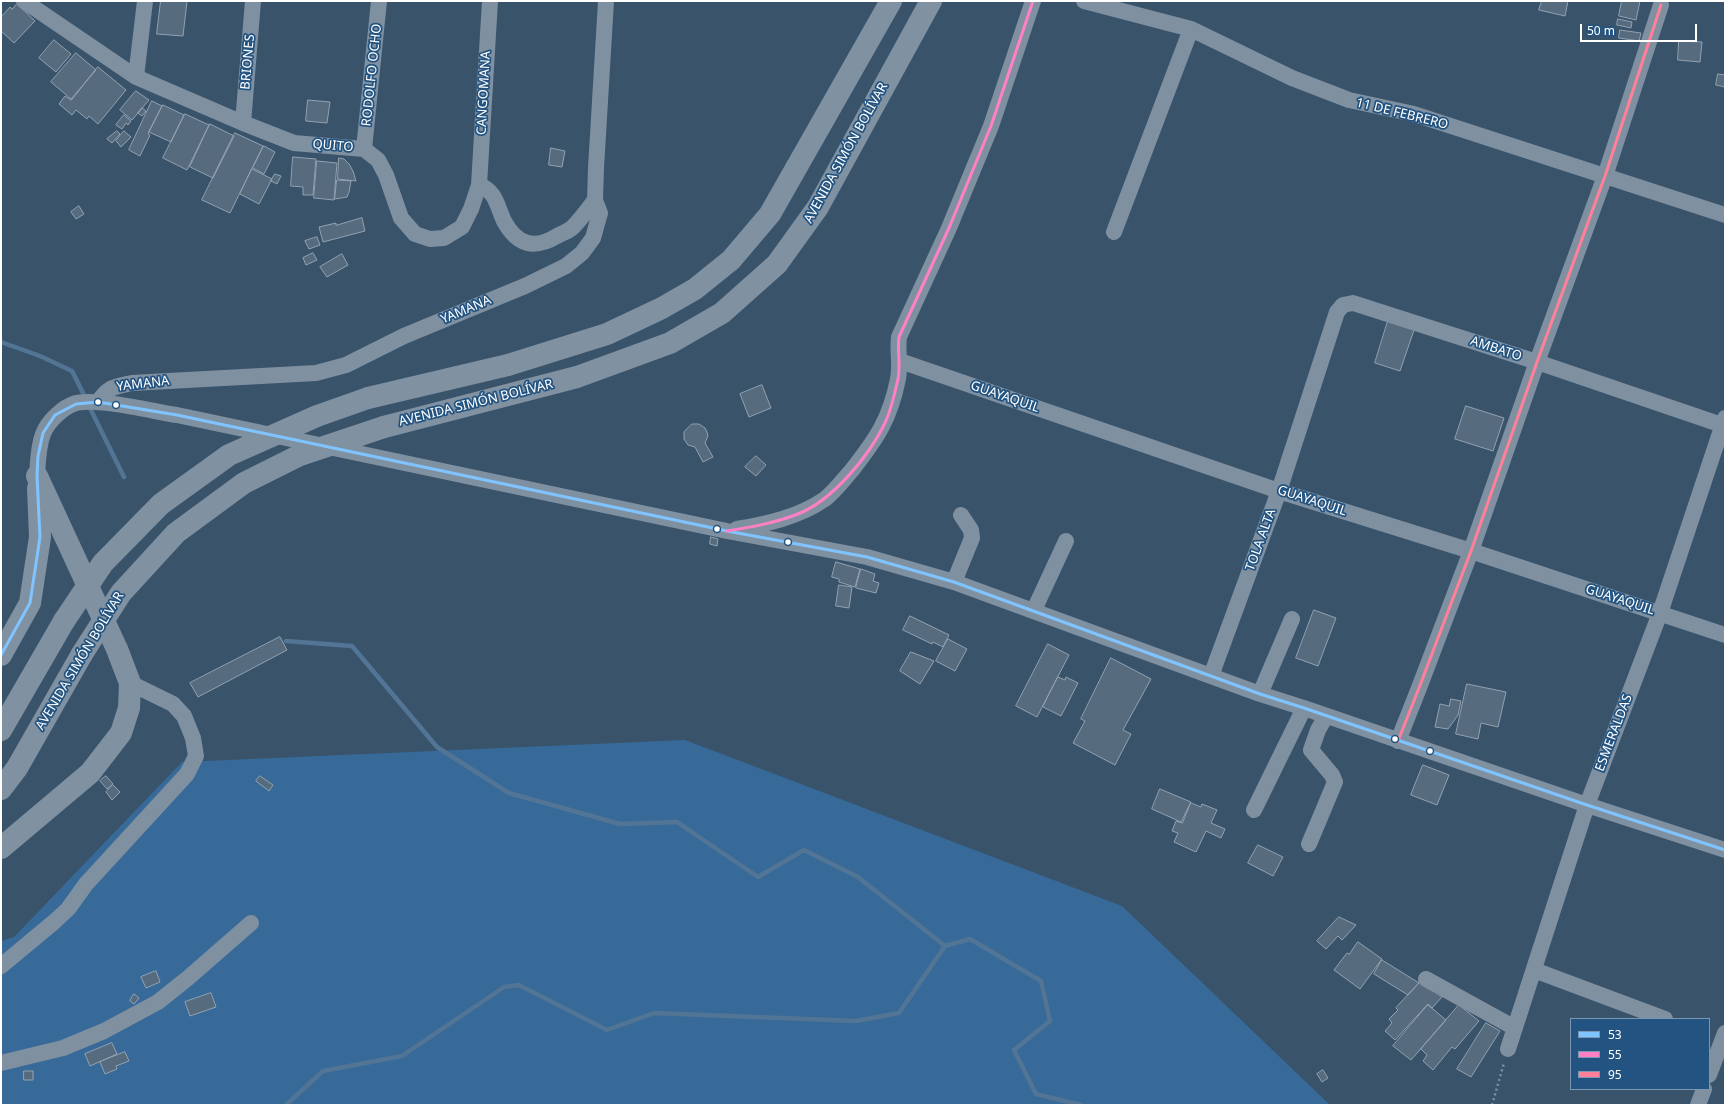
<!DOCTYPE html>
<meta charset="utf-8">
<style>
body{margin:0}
#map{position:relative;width:1726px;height:1106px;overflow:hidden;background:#39536b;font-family:"Noto Sans",sans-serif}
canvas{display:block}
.frame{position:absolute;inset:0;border:2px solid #fff;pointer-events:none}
.legend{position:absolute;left:1570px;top:1018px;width:140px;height:72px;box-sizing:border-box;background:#235481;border:1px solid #7b98b3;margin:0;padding:5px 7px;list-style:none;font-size:12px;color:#fff}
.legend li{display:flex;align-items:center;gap:8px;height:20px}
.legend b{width:20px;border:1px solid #7b98b3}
.scale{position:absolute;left:1580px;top:24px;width:117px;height:18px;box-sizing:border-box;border:2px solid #fff;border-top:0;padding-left:5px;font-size:12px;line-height:14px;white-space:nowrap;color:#fff;-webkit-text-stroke:3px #235481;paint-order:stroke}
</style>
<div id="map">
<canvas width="1726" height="1106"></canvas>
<div class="frame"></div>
<ul class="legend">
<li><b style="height:5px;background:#80c4ff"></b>53</li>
<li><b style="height:5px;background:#ff80c5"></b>55</li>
<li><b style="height:5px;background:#ff8098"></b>95</li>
</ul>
<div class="scale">50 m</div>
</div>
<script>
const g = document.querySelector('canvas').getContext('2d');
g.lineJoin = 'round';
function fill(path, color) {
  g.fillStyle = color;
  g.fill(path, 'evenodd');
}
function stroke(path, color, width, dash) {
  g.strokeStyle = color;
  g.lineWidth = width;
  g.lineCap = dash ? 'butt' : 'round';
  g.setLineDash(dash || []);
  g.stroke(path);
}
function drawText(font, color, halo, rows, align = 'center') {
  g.font = font + ' "Noto Sans",sans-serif';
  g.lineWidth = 3.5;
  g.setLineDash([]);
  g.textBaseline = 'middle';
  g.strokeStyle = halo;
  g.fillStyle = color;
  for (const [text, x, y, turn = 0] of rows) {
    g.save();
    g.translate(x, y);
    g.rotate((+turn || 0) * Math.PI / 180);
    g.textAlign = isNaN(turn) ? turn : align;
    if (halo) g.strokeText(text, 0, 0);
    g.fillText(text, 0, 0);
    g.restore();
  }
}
fill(new Path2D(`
 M685,740L1122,906L1330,1105H1V941L14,937L182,762Z`), '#376a98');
stroke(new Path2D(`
 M1,342L40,356L72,371L86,399
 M89,406L124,477
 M286,641L352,646L437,747L509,793L620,824L677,822L758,877L804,850L858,877L945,946L970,939L1041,981L1050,1021L1014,1050L1036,1094L1081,1105
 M286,1105L323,1071L402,1056L504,987L519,985L607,1030L654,1013L856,1021L899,1013L945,946`), '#527595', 4.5);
const building = new Path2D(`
 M161,1H187L183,36L157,34Z
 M1542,1H1568L1565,16L1539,10Z
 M1622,1H1640L1636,20L1619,16Z
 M17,4L35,21L14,43L1,31V17L10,7L12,9Z
 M1618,19L1632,22L1631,28L1617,25Z
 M1620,30L1641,33L1639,41L1619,38Z
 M54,40L71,54L56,72L39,58Z
 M1679,41L1702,42L1700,62L1678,60Z
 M76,53L96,70L71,99L51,82Z
 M98,67L126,90L98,124L89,116L87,119L76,110L72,115L59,104L65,96L71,100Z
 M1718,74L1725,75V87L1716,85Z
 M136,91L149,100L132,120L120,110Z
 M308,100L330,102L327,123L306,121Z
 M152,101L162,106L148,134L150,135L140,156L129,150Z
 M163,105L184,115L171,142L149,132Z
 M142,108L146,111L142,116L138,113Z
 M185,114L209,125L187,170L163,158Z
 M124,115L131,121L128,125L126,123L122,129L116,125Z
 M210,124L234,136L213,178L190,167Z
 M117,131L120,134L112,143L107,139Z
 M124,131L131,137L121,147L116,141Z
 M235,133L263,146L230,213L202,200Z
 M264,146L275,152L264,174L253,168Z
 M551,148L565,151L562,167L549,165Z
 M293,157L316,159L313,195H303V187L291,186Z
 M339,158L344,159L349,164L353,171L356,181L338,179Z
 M317,161L337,163L334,200L314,198Z
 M252,169L272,179L259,204L240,194Z
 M275,174L281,176L277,184L271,181Z
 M337,180L351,181L349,192L347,197L335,199Z
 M79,206L84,214L76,219L71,212Z
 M362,218L365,231L323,242L319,227L336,223V225Z
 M317,237L320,245L309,249L305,241Z
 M313,253L317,260L306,265L303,258Z
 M342,254L348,265L327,277L320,267Z
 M1388,321L1414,330L1400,371L1375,363Z
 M762,385L771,408L749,417L740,394Z
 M1466,406L1504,418L1493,451L1455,439Z
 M692,424H699L705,428L707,432L708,436L705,443L713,457L703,462L695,447L688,445L684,439V432Z
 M756,456L766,465L756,476L745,467Z
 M711,537L718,539L717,546L710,544Z
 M836,562L860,569L855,587L839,582V579L832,577Z
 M861,569L875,574L873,581L879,583L876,593L856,588Z
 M839,585L852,587L849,608L836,606Z
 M1314,610L1336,618L1318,666L1296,658Z
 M910,616L949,635L943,647L933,642L932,644L903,630Z
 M280,637L287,650L198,697L190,683Z
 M948,639L967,649L955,671L936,661Z
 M1048,644L1069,655L1037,717L1016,706Z
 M911,652L934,661L920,684L900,671Z
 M1111,658L1151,679L1123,730L1131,734L1115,765L1073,743L1085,721L1081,719Z
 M1058,677L1065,680L1066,677L1078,683L1061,716L1043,707Z
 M1467,684L1506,692L1498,727L1481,723L1478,739L1456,734Z
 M1451,699L1461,701L1458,715L1448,729L1435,727L1440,704L1449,706Z
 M1423,765L1449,775L1437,805L1411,795Z
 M106,776L113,784L107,789L100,781Z
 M260,776L273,785L269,791L256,781Z
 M113,785L120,792L112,800L106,792Z
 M1160,789L1191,802L1181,822L1152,809Z
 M1191,803L1201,807L1202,804L1217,810L1211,823L1225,829L1221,838L1206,831L1196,852L1174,842L1178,833L1172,831L1176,821L1182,823Z
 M1258,845L1283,857L1273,876L1248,863Z
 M1339,917L1356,925L1342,940L1338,936L1326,949L1317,941Z
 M1358,942L1382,959L1360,989L1334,970L1347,953L1349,954Z
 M1382,960L1419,983L1408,995L1374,974Z
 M156,971L160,982L146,988L141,977Z
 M1422,980L1442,997L1432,1008L1428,1004L1395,1040L1385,1031L1392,1023L1389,1019L1398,1010L1396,1008Z
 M211,993L216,1007L190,1016L185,1002Z
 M134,994L139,998L134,1004L130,1001Z
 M1428,1005L1446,1020L1411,1060L1393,1046Z
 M1459,1005L1479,1021L1455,1049L1452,1047L1433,1070L1423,1061L1427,1055L1421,1049Z
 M1486,1023L1500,1031L1471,1077L1457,1069Z
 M112,1043L117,1054L90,1066L85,1054Z
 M125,1052L129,1061L116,1066L117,1069L105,1074L100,1062Z
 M1323,1070L1328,1078L1322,1082L1317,1074Z
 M24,1071H33V1080H24Z`);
fill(building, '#566b7e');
stroke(building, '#92a2b0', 1);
stroke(new Path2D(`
 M1492,1105L1504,1063`), '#7f90a1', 2.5, [2, 3]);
stroke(new Path2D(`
 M24,1L136,77L243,123L294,143L364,149L378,160L386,175L401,218L415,234L430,239L444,238L462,227L471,209L479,185C496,191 497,206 504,221C517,245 534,250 557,236C563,233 569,231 573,227C581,219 588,209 595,200
 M1084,1L1191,29L1292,78L1349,100L1414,114L1725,215
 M136,77L145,1
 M243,123L253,1
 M364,149L379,1
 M479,185L490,1
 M1114,232L1191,29
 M900,361L1279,491L1471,551L1725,635
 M98,402C109,386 114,387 132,383L316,373L346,365L404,336L525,286L566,266L582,253L593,238L600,213L595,200L596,168L606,1
 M37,476C38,462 38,447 43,434C48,421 63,407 76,403C101,398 151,411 177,415L727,531L867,557L954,582L1260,694L1304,708L1587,805L1725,850
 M737,529C767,524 799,517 825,499C835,491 844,479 852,470C877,438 890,419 898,379C901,364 897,351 899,337L949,228L991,126L1033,1
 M954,582L972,538L971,530L961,515
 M1034,610L1066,541
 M1211,676L1279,491L1337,312L1343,305L1353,303L1537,362L1725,426
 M1260,694L1292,619
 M1398,741L1419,688L1471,551L1537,362L1605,176L1661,5
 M1254,810L1304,708
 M1309,844L1335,782L1332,775L1311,750L1318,730L1326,716
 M1,966L54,922L68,909L86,884L187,774L196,756L193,738L184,716L173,704L130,683
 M1534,970L1665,1019
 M1426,979L1515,1028
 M1508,1049L1587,805L1660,613L1725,418
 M1,1063L63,1048L104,1031L158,1002L188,978L251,923
 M1709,1075L1725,1033
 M1698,1105L1704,1089`), '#7f90a1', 16);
stroke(new Path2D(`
 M368,398L508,365L607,334L662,308L695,289L731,260L770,214L891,1
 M384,427L577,377L670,343L722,313L777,264L818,207L931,1
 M1,655L30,603L40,537L38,488
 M1,730L64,621
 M1,789L17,768L82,654
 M1,848L90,773L121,733L129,708L130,683L117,649L37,476`), '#8091a1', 22);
stroke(new Path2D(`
 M64,621L103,563L161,504L229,455L317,416L368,398
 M82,654L121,593L176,533L244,483L300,455L384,427`), '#8091a1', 22);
stroke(new Path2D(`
 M1,655L30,603L40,537L37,476L38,456L43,433L55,415L76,404L98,402L177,415L727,531L867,557L954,582L1260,694L1304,708L1587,805L1725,850`), '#80c4ff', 3);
stroke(new Path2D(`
 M727,531C751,527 775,523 798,514C833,500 869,456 885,423C891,410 895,393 898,379C901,364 897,351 899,337L949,228L991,126L1033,1`), '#ff80c5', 3);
stroke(new Path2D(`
 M1398,741L1419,688L1471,551L1537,362L1605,176L1661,5`), '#ff8098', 3);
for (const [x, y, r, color] of [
 [98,402,3.5,"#fff"],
 [116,405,3.5,"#fff"],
 [717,529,3.5,"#fff"],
 [788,542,3.5,"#fff"],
 [1395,739,3.5,"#fff"],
 [1430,751,3.5,"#fff"]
]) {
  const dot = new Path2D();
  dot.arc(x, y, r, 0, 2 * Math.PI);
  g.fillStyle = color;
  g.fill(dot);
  stroke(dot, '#235481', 1.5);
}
drawText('13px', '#fff', '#235481', [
 ["BRIONES",248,62,-85],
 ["RODOLFO OCHO",372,75,-84],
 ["CANGOMANA",484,93,-87],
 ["11 DE FEBRERO",1402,114,14],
 ["QUITO",333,146,5],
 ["AVENIDA SIMÓN BOLÍVAR",846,153,-61],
 ["YAMANA",466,310,-23],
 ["AMBATO",1496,349,18],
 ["YAMANA",143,384,-7],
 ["GUAYAQUIL",1005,397,19],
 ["AVENIDA SIMÓN BOLÍVAR",476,403,-14],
 ["GUAYAQUIL",1312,501,18],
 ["TOLA ALTA",1261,540,-70],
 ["GUAYAQUIL",1620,600,18],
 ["AVENIDA SIMÓN BOLÍVAR",80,661,-59],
 ["ESMERALDAS",1614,733,-69]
]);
</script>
